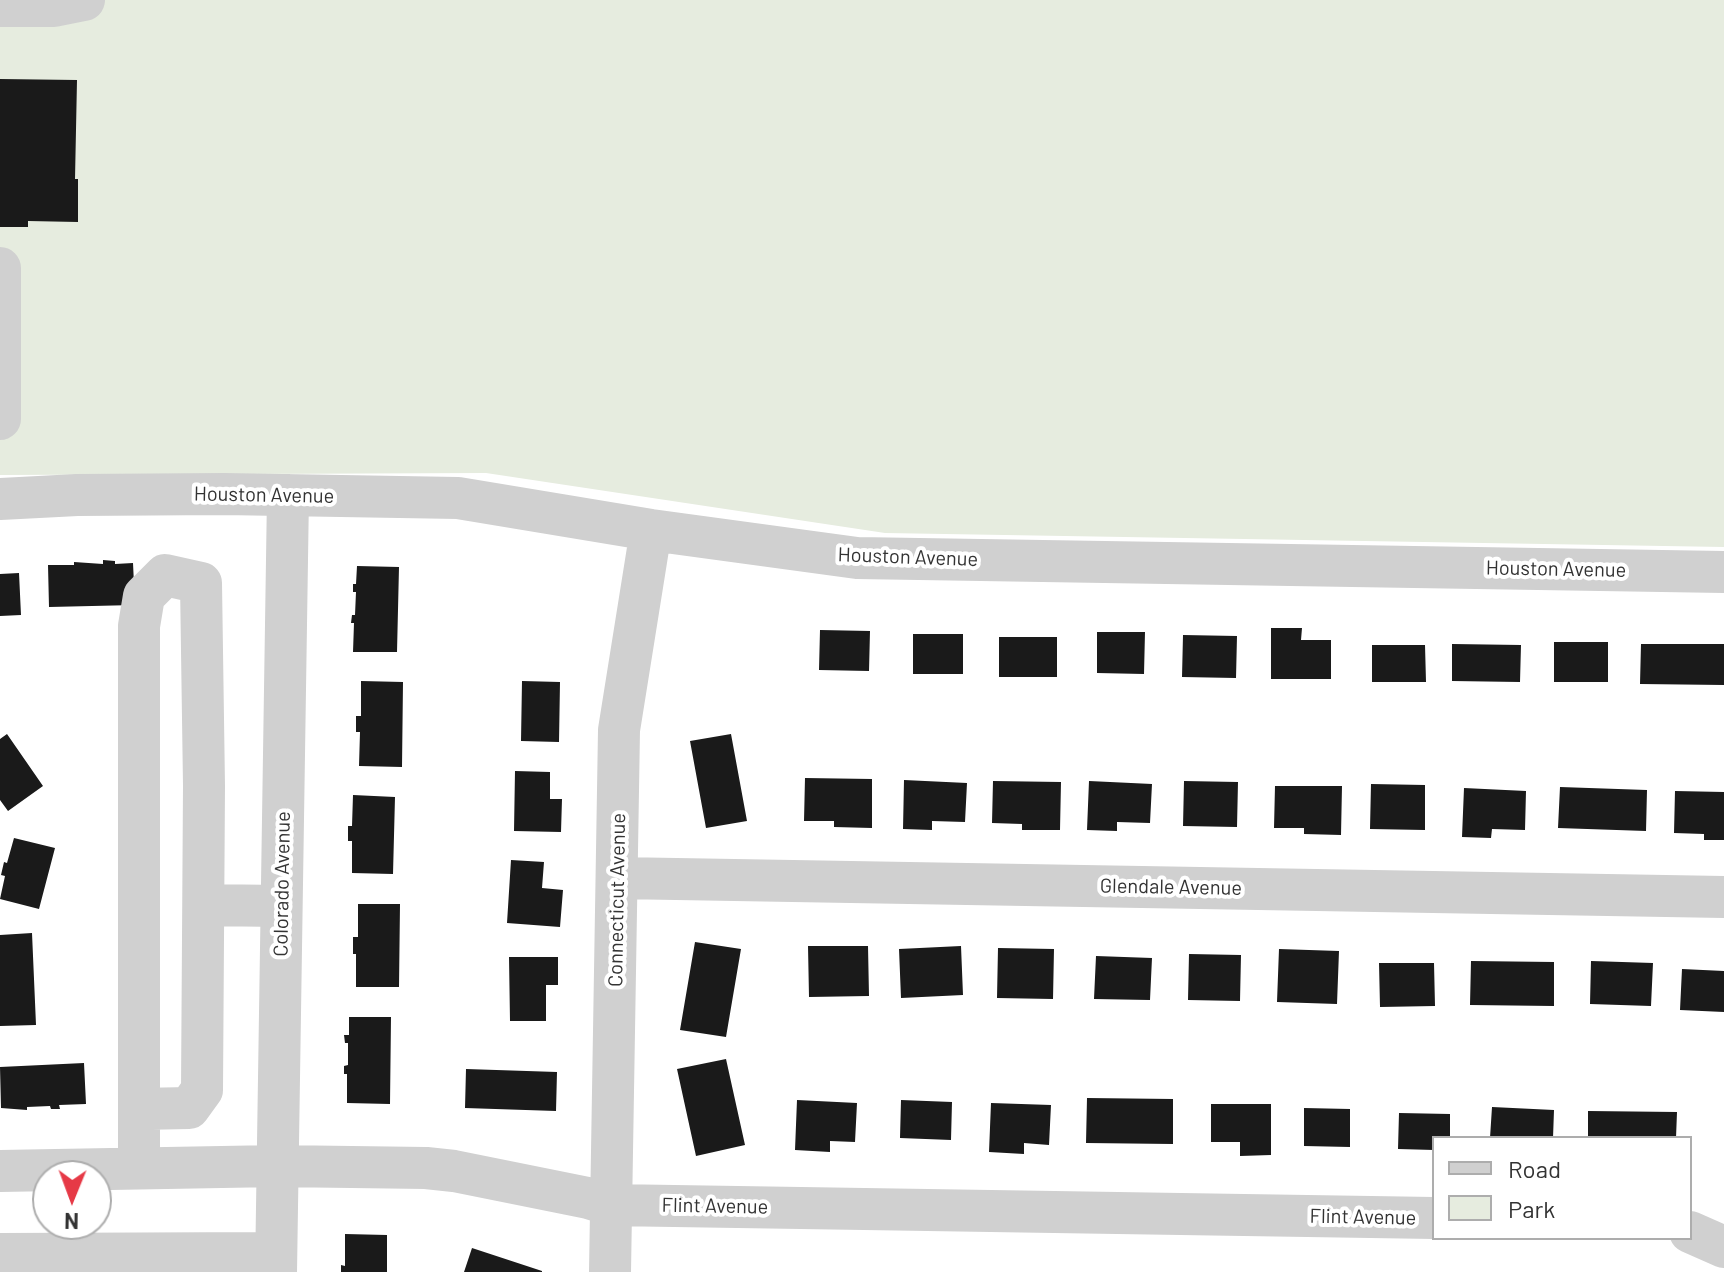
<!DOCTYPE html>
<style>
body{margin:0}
#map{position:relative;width:1724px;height:1272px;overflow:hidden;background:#fff;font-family:Barlow,sans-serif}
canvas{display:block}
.legend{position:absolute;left:1432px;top:1136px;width:260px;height:104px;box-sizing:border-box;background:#fff;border:2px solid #adadad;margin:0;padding:10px 14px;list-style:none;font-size:24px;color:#333}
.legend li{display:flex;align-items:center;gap:16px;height:40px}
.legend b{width:40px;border:2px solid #adadad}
.north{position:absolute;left:32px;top:1160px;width:80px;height:80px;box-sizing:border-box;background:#fff;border:2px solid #adadad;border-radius:50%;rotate:181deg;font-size:22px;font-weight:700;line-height:32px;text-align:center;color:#333}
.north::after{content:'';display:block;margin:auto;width:28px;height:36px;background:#e63946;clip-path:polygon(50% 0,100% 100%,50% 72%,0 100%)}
</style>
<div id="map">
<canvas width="1724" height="1272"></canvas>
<ul class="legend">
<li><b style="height:10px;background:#d0d0d0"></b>Road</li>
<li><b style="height:22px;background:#e6ecdf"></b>Park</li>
</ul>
<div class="north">N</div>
</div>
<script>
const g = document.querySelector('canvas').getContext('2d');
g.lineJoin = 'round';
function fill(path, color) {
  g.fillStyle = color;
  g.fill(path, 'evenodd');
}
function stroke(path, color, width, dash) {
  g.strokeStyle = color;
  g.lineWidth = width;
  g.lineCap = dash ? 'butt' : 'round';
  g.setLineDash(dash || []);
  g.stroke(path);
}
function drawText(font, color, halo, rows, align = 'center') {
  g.font = font + ' Barlow,sans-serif';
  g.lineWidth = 8;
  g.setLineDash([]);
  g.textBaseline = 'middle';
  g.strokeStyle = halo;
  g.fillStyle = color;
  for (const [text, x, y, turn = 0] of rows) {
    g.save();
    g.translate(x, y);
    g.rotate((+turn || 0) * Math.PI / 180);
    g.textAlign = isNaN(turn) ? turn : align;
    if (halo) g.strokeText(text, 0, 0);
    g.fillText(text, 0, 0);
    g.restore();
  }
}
fill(new Path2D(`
 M0,0H1724V547L885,533L486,473L0,475Z`), '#e6ecdf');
fill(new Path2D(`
 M0,79L77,80L75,179H78V222L28,221V227H0Z
 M103,560L115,561V564L133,563L135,605L49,607L48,565H74V562L103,564Z
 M357,566L399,567L397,652H353L354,623H351L352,615H355L356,592H353V584H356Z
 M19,573L21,615L0,616V574Z
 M1271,628H1302L1301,640H1331V679H1271Z
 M820,630L870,631L869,671L819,670Z
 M1097,632H1145L1144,674L1097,673Z
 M913,634H963V674H913Z
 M1183,635L1237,636L1236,678L1182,677Z
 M999,637H1057V677H999Z
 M1554,642H1608V682H1554Z
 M1452,644L1521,645L1520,682L1452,681Z
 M1641,644H1724V685L1640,684Z
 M1372,645H1425L1426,682H1372Z
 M361,681L403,682L402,767L359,766L360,732H356V716H361Z
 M522,681L560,682L559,742L521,741Z
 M7,734L43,786L8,811L0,800V739Z
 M731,734L747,821L706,828L690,741Z
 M515,771L550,772V799H562L561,832L514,831Z
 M805,778L872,779V828L834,827V821H804Z
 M904,780L967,783L965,822L932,821V830L903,829Z
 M993,781L1061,782L1060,830H1022V824L992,823Z
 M1089,781L1152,784L1150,823L1117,822V831L1087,830Z
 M1184,781L1238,782L1237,827L1183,826Z
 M1371,784L1425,785V830L1370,829Z
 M1275,786H1342L1341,835L1304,834V828H1274Z
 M1560,787L1647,790L1646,831L1558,828Z
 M1464,788L1526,791L1525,830L1492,829L1491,838L1462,837Z
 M1675,791L1724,792V840H1704V834L1674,833Z
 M353,795L395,797L393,874L352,873V841H348V826H352Z
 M14,838L55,848L39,909L0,899L5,876L1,875L4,862L7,863Z
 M511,860L544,862L542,888L563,890L560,927L507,923Z
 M358,904H400L399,987H356V954H353V937H358Z
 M32,933L36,1025L0,1026V935Z
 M695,942L741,949L726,1037L680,1030Z
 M808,946H868L869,996L809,997Z
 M961,946L963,995L901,998L899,949Z
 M998,948L1054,949L1053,999L997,998Z
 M1279,949L1339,951L1337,1004L1277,1002Z
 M1189,954L1241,955L1240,1001L1188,1000Z
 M1096,956L1152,958L1150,1000L1094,999Z
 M509,957H558V985H546V1021H510Z
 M1471,961L1554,962V1006L1470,1005Z
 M1591,961L1653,963L1651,1006L1590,1004Z
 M1379,963H1434L1435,1006L1380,1007Z
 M1682,969L1724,971V1012L1680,1010Z
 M349,1017H391L390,1104L347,1103V1074H344V1066L348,1065V1043H345L344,1035H349Z
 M726,1059L745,1145L696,1156L677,1069Z
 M84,1063L86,1104L59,1105L60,1109H51L50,1106L27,1107V1110L1,1108L0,1067Z
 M466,1069L557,1072L556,1111L465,1108Z
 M1087,1098L1173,1099V1144L1086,1143Z
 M797,1100L857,1103L855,1142L830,1141V1152L795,1150Z
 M901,1100L952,1102L951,1140L900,1138Z
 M991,1103L1051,1105L1049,1145L1024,1143V1154L989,1152Z
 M1211,1104H1271V1155L1240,1156V1142H1211Z
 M1492,1107L1554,1110L1553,1138H1490Z
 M1304,1108L1350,1109V1147L1304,1146Z
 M1588,1111L1677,1112L1676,1138H1588Z
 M1399,1113L1450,1114V1138H1434V1150L1398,1149Z
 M345,1234L387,1235V1272H341V1265L345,1266Z
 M472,1248L542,1271V1272H464Z`), '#1a1a1a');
stroke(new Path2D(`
 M0,6H54L84,0
 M0,268V419
 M0,499L77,495L224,494L458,498L651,530L857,558L1724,572
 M618,878L1724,897
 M204,905L281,906
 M139,1109L189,1108L202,1090L204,786L201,583L165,575L144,596L139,626V1168
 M0,1171L277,1166L426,1168L454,1171L588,1198L611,1205L1434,1218
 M1690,1232L1724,1247
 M0,1254L276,1253
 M276,1272L288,495
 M610,1272L619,730L651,530`), '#d0d0d0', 42);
drawText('20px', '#333', '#fff', [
 ["Houston Avenue",264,495,1],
 ["Houston Avenue",908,557,2],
 ["Houston Avenue",1556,569,1],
 ["Colorado Avenue",282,884,-89],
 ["Glendale Avenue",1171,887,1],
 ["Connecticut Avenue",617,900,-89],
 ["Flint Avenue",715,1206,1],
 ["Flint Avenue",1363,1217,1]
]);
</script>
